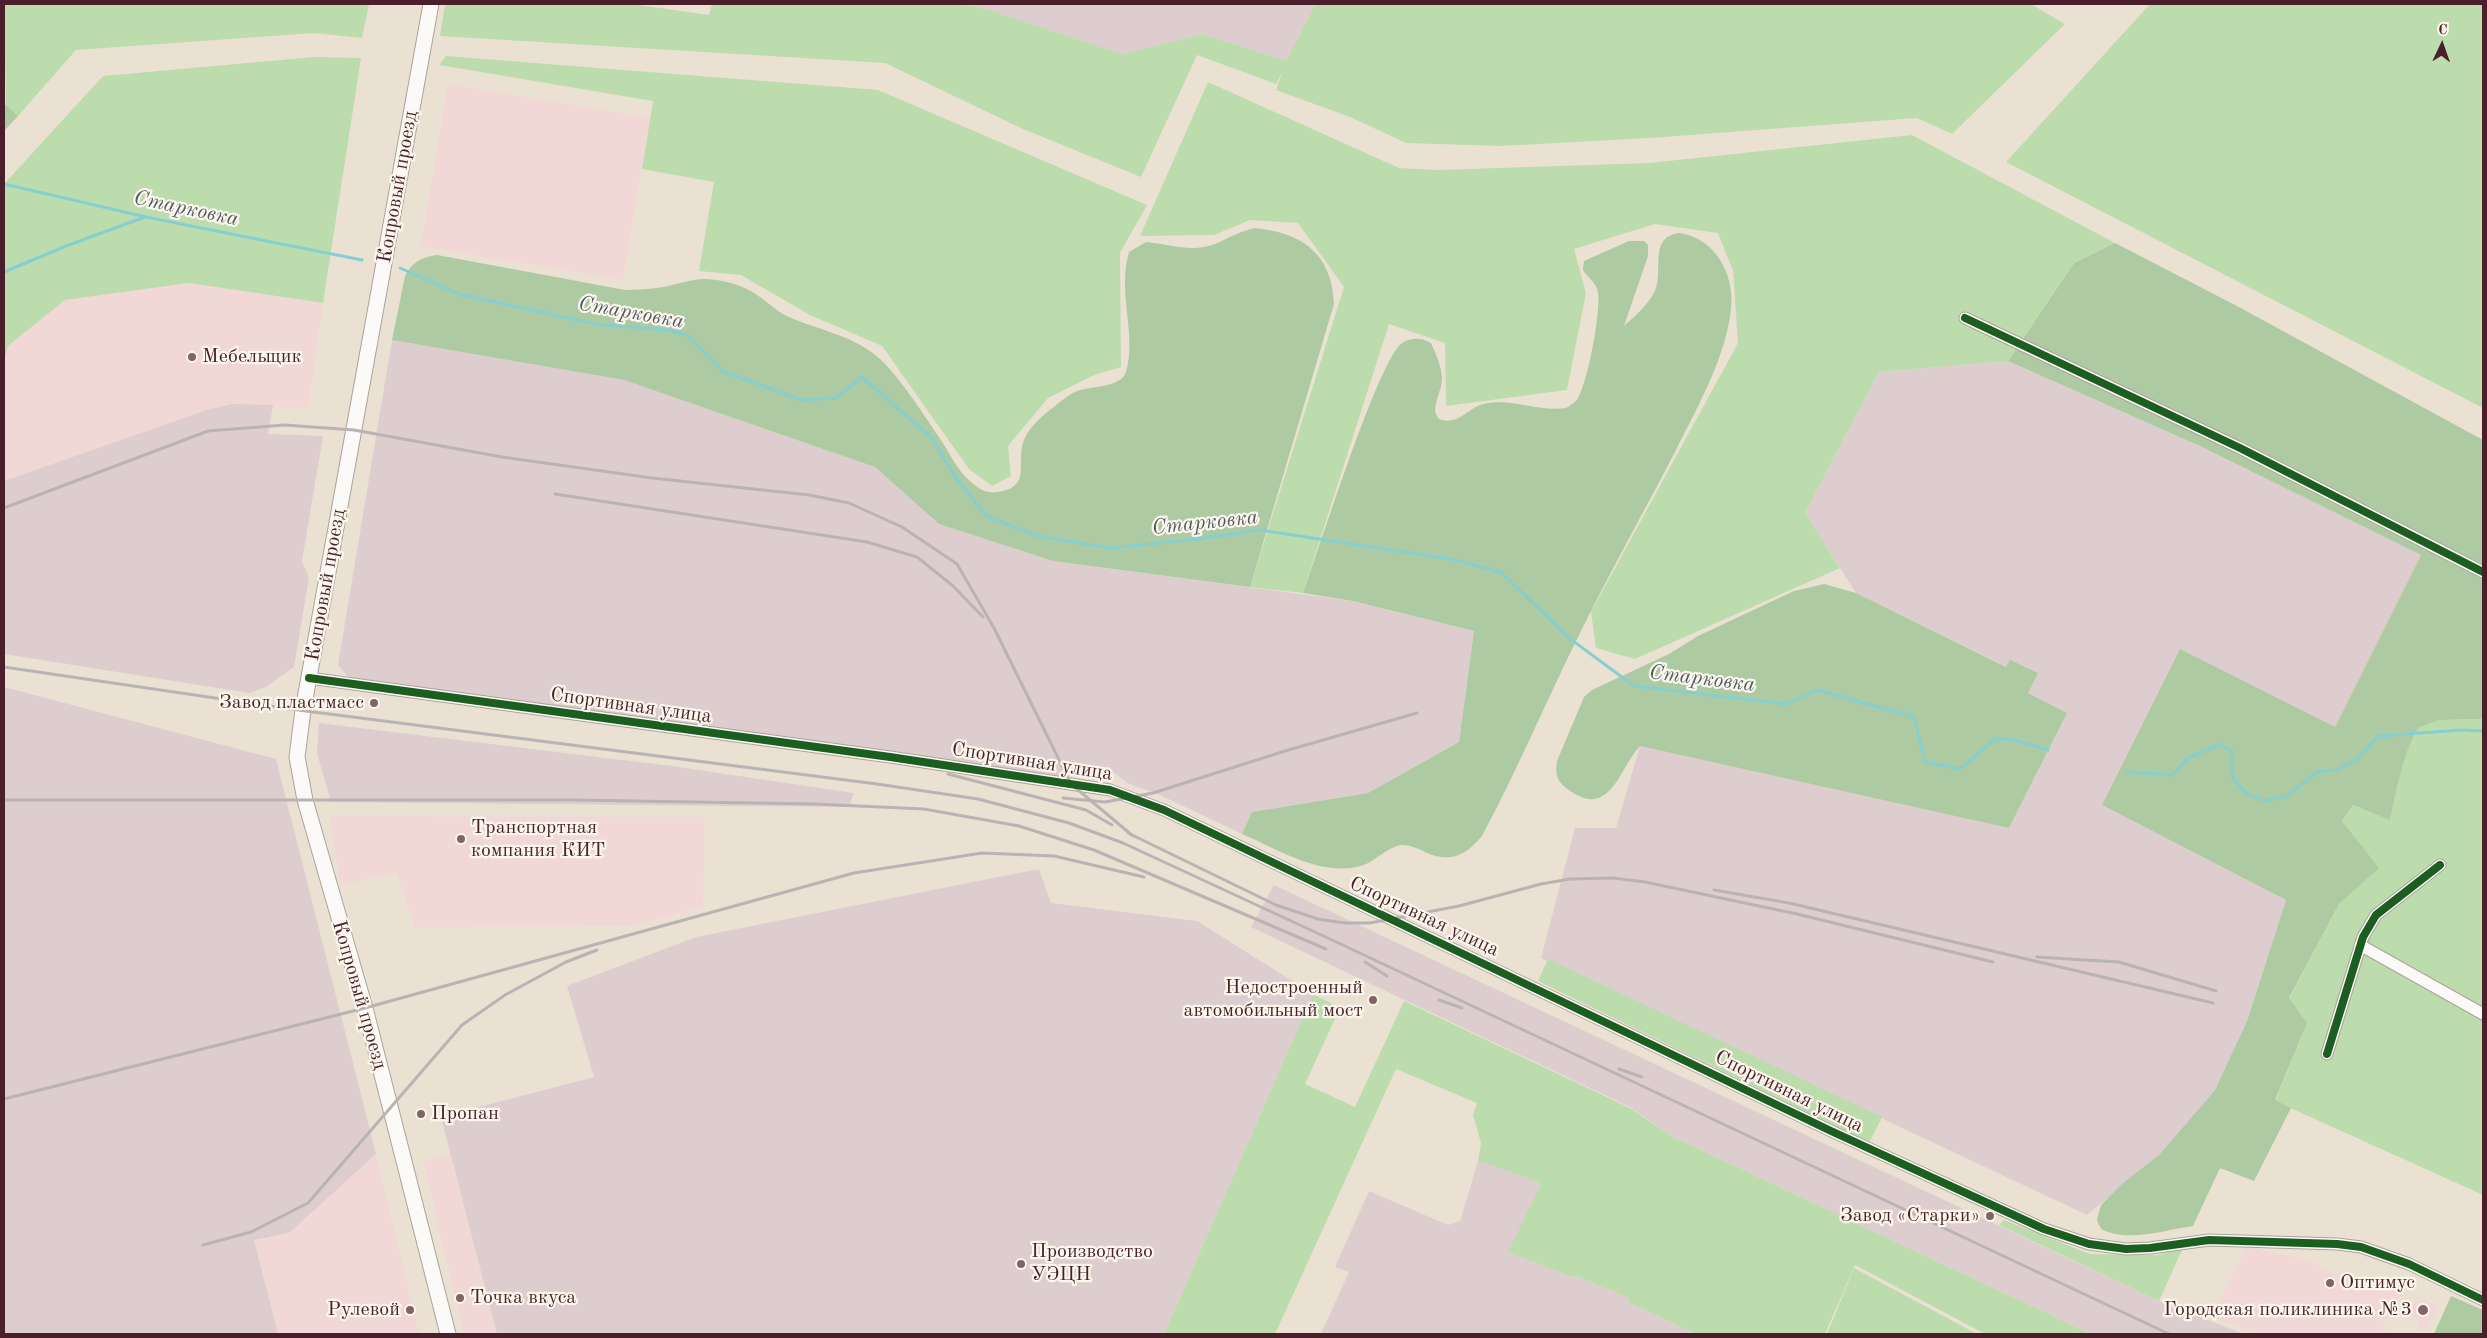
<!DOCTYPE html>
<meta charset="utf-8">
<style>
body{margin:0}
#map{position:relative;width:2487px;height:1338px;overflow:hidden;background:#ebe1d3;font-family:"Old Standard TT",serif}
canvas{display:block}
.frame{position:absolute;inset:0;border:5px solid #4a1f2b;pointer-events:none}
.north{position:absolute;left:2417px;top:20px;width:50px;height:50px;-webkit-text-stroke:4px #fbf7ec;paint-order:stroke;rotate:3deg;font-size:14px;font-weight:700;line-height:20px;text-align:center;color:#4a1f2b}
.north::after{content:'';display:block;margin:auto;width:18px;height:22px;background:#4a1f2b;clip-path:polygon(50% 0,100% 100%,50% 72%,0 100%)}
</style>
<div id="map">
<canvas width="2487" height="1338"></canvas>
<div class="frame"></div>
<div class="north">С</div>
</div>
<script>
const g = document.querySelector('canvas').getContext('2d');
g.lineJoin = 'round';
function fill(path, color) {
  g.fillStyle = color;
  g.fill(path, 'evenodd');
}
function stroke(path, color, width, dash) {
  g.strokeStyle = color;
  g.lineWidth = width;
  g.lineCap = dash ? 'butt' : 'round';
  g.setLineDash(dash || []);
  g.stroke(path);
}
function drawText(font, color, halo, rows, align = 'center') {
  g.font = font + ' "Old Standard TT",serif';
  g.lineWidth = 4.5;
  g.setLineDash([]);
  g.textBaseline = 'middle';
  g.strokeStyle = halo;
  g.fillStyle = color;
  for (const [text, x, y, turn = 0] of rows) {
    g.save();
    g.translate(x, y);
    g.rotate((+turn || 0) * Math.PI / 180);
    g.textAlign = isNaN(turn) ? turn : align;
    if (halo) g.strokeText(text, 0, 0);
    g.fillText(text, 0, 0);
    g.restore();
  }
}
fill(new Path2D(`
 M448,84L650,118L623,280L421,246Z
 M189,283L323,303L308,408L232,404L4,481V364L8,346L65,300Z
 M330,816L705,817L703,907L630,926L415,927L397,873L340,885Z
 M376,1154L419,1334H278L254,1240L289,1233Z
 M450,1155L497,1334H464L423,1161Z
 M2247,1247L2305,1260L2358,1284L2380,1277L2404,1288L2381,1329L2394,1334H2256L2211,1316Z
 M2417,1296L2438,1306L2426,1331L2417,1327L2420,1319L2408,1314Z`), '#f1d7d6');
fill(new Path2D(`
 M960,4H1315L1286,61L1203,34L1122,54L986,9Z
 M392,340L624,380L875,467L939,524L1053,561L1353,601L1474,631L1459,742L1368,793L1252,812L1242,834L1160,795L1127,783L1107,767L1054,777L898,752L351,680L338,665Z
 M2008,361L2202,447L2421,555L2335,727L2180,650L2102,805L2286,900L2245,1026L2215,1090L2159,1155L2087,1215L1541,958L1575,828H1616L1640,746L2009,828L2067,713L2028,693L2007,667L1856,593L1805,513L1879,372Z
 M232,404L273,405L268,434L323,436L302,561L309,578L294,667L266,687L249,693L4,654V481L207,410Z
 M4,687L276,759L376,1154L289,1233L254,1240L278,1334H4Z
 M319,723L672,766L854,793L849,807L331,802L317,753Z
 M1039,869L1051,903L1197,921L1313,994L1164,1334H497L441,1117L594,1077L567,986L696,937Z
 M1274,885L2159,1301L2244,1334H2091L1671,1136L1630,1107L1251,927Z
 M1478,1161L1541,1183L1509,1252L1572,1277L1576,1276L1629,1298L1628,1302L1695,1334H1321L1349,1272L1335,1267L1369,1191L1448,1225L1460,1221Z`), '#ddcdcf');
fill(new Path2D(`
 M4,4H369L362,38L314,33L76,50L18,116L6,105Z
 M445,4H632L709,15L712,4H960L986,9L1122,54L1203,34L1286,61L1315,4H2031L2065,24L1952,134L1917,118L1650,138L1501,146L1406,143L1350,117L1276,90L1283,70L1276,84L1197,55L1141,177L1023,129L885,63L440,36Z
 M2150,4H2483V408L2006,162Z
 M446,56L878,90L1147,205L1120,253L1121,367L1094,375L1048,398L1008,446L1011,476L992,486L969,469L882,346L810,315L741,275L699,271L714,182L642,169L653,101L439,65Z
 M314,57L361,58L323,303L189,283L65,300L8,346L4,363V184L103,76Z
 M1208,82L1399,168L1437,170L1649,163L1912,135L2115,243L2074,263L2008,361L1879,372L1805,513L1840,568L1635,659L1596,648L1591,612L1738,343L1733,271L1718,233L1655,224L1574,249L1586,293L1567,390L1446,406L1445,343L1389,324L1303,593L1250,587L1344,287L1298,223L1250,220L1214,235L1140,236Z
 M2483,719V1195L2275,1101L2307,1023L2289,999L2339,904L2378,868L2342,821L2353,805L2390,819C2397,788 2402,757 2418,728L2439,720Z
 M1548,959L1882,1117L1869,1143L1538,981Z
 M1313,994L1340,1008L1305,1084L1355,1107L1404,1001L1630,1108L1671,1136L2091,1334H1985L1855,1265L1825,1334H1695L1628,1302L1629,1298L1576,1276L1572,1277L1508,1252L1541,1183L1478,1161L1481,1143L1473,1115L1477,1103L1396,1069L1275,1334H1164Z
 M2004,1220L2090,1254L2157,1255L2183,1248L2159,1301L1999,1225Z
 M1854,1268L1977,1334H1827Z`), '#bddcad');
fill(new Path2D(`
 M6,105L18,116L4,131V107Z
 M1255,228C1303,233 1332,254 1334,304L1250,587L1053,561L939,524L875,467L624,380L392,340L405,276C412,262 422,257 437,255L625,290C639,290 651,289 664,287C678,284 691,279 706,279C724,280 743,285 757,295C768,302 777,312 789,317C820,331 854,335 880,359C903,381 925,417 943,443C949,453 955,464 962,473C971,483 983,495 998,492C1033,487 1015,462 1024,440C1029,427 1043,415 1055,406C1061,401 1070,394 1077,391C1090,386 1121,388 1126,372C1137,336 1117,291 1129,252L1146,242C1169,244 1192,253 1215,244C1229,238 1240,231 1255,228Z
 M1679,233C1715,238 1735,274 1731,309C1726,357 1697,408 1676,450C1645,510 1611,570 1581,631C1547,699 1518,769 1482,836C1466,855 1451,863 1427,853C1419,849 1411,845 1402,845C1388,846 1375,862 1361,866C1321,877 1277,849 1242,834L1252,812L1368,793L1459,742L1474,631L1353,601L1303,593C1318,553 1378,360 1402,343C1412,337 1422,338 1431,343C1436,354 1441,365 1442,377C1443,391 1429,408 1439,419C1459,427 1469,405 1488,403C1514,399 1540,412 1566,408C1571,405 1575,403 1578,398C1588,380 1601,312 1598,292C1596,282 1588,278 1583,270L1584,261L1629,241H1644L1648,245V256L1624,326C1635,316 1648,305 1655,291C1664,271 1648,237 1679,233Z
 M2115,243L2237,306L2483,440V719L2439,720L2418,728C2402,757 2397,788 2390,820L2353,805L2342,821L2379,868L2339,904L2289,998L2307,1023L2275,1100L2291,1108L2254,1181L2220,1168L2193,1226C2164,1230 2128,1243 2101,1229L2097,1220L2101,1205L2122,1184L2159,1155L2215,1090L2247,1021L2286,900L2102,805L2180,649L2335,727L2421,555L2202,447L2008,361L2074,263Z
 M1824,584L1856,593L2006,667L2010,660L2038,673L2028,693L2067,713L2009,828L1640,746C1618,770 1610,822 1566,788C1556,780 1555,772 1557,761L1584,697L1592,690L1669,654L1698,636L1794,591Z
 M2451,1296L2483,1310V1334H2434Z`), '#adcaa2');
stroke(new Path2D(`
 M4,184L146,217L362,260
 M400,268L459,294L595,324L668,330L689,336L722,371L801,400L836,398L862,377L932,438L954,475L986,516L1037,536L1110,548L1198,539L1260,530L1457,560L1502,573L1569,638L1634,686L1786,704L1817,690L1914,717L1925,762L1960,769L1995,739H2011L2048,750
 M4,272L66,246L145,217
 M2127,772L2173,775L2188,758L2219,745L2232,751L2233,778L2246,793L2264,801L2287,796L2317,772L2336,770L2357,759L2379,736L2462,730L2483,731`), '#85cfd0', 3);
const minor = new Path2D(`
 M1965,318L2240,448L2483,572
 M309,678L890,757L1110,790L1164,810L1831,1131L2044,1229L2089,1244L2126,1249L2150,1248L2209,1240L2337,1244L2361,1247L2409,1264L2483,1300
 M2360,945L2483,1014
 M2327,1054L2363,937L2376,915L2440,865`);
const major = new Path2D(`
 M431,4L303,710L297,757L305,800L365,1008L448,1334`);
stroke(minor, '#ada29b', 13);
stroke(major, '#ada29b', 17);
stroke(minor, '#fcfaf8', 11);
stroke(major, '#fcfaf8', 15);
stroke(new Path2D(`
 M555,494L867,542L917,557L953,586L983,617
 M4,508L208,431L285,425L354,430L502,457L652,478L809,495L849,503L902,527L957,564L994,628L1071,784L1133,836
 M4,667L290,709L877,784L978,799L1069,823L1123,843L1330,939L2169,1334
 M948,774L1086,810L1112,825
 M1063,798L1105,802L1153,793L1285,751L1417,713
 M4,800H574L815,804L924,809L1019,826L1094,850L1326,949
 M1128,833L1276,905L1318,919L1344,923H1370L1459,906L1541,884L1570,879L1613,878L1645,882L1797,914L1993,962
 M1714,890L1789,903L2213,1003
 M2037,957L2119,962L2216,991
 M1365,962L1387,976
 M1439,1000L1462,1008
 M1619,1069L1642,1077
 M4,1099L365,1008L854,873L982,853L1054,856L1144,877
 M203,1245L251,1232L308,1203L462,1025L505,995L566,962L597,950`), '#bab3b3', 3);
stroke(new Path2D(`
 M1965,318L2240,448L2483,572
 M309,678L890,757L1110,790L1164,810L1831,1131L2044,1229L2089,1244L2126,1249L2150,1248L2209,1240L2337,1244L2361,1247L2409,1264L2483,1300
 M2327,1054L2363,937L2376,915L2440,865`), '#1b5e20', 8);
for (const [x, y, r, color] of [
 [192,357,5,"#826366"],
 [374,703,5,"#826366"],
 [461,839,5,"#826366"],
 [1373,1000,5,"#826366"],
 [421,1114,5,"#826366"],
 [1990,1216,5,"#826366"],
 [1021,1264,5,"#826366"],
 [2330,1283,5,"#826366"],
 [460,1298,5,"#826366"],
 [410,1310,5,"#826366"],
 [2423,1310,6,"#826366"]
]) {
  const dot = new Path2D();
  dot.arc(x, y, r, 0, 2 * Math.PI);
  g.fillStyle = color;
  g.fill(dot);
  stroke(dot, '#fbf7ec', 2);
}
drawText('20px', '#4a1f2b', '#fbf7ec', [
 ["Копровый проезд",398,187,-80],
 ["Копровый проезд",326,585,-80],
 ["Спортивная улица",631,706,8],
 ["Спортивная улица",1032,762,9],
 ["Спортивная улица",1424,917,25],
 ["Копровый проезд",359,995,74],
 ["Спортивная улица",1789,1092,26]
]);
drawText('20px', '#4a1f2b', '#fbf7ec', [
 ["Мебельщик",202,357],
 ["Завод пластмасс",364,703,"right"],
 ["Транспортная",471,828],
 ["компания КИТ",471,851],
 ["Недостроенный",1363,988,"right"],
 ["автомобильный мост",1363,1011,"right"],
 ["Пропан",431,1114],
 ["Завод «Старки»",1980,1216,"right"],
 ["Производство",1031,1252],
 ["УЭЦН",1031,1275],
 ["Оптимус",2340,1283],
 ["Точка вкуса",470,1298],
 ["Рулевой",400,1310,"right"],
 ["Городская поликлиника №3",2412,1310,"right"]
], 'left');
drawText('italic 21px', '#4f5a64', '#fbf7ec', [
 ["Старковка",186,209,12],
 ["Старковка",631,313,10],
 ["Старковка",1205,523,-6],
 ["Старковка",1702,679,7]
]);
</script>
